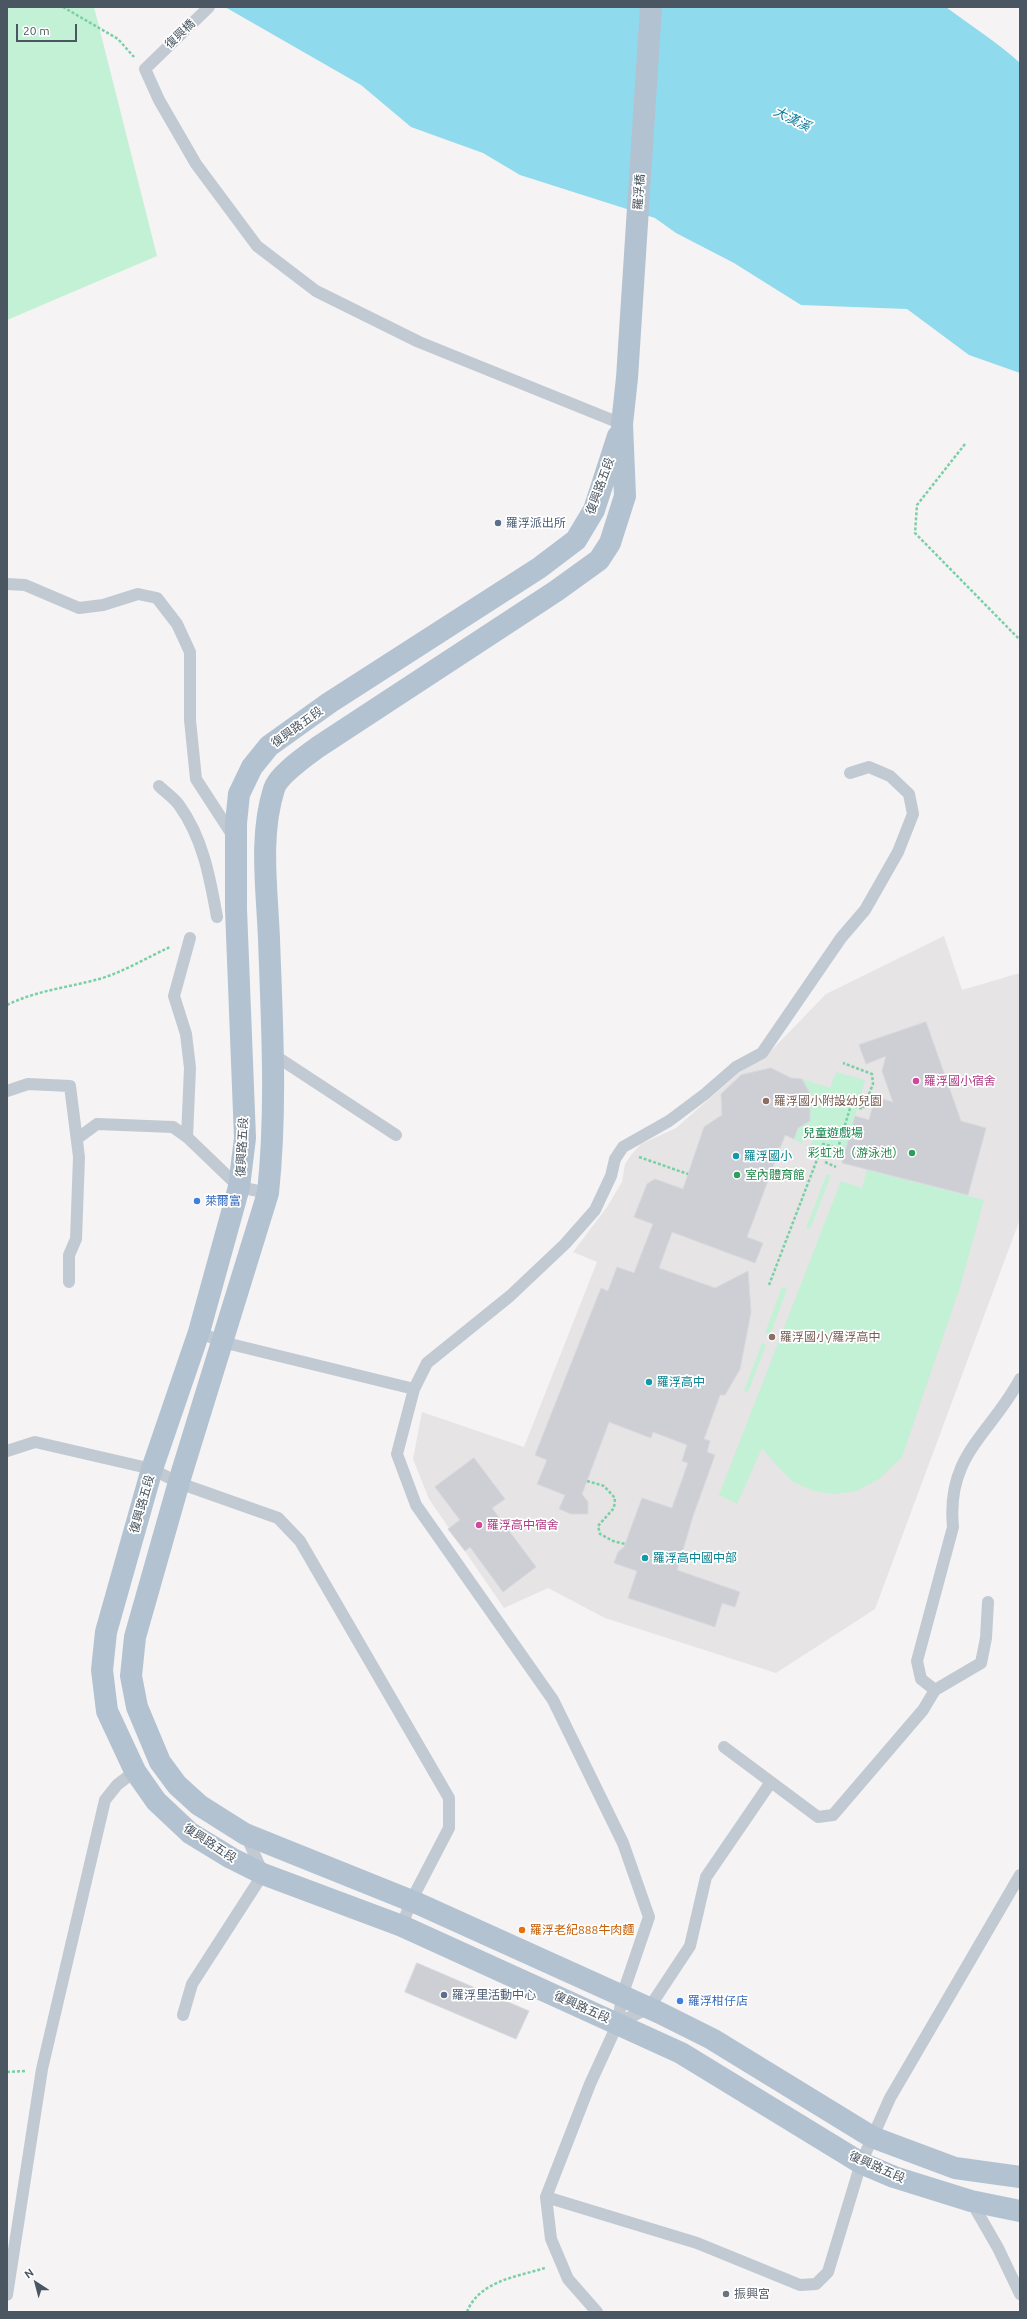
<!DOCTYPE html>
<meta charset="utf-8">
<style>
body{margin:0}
#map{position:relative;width:1027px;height:2319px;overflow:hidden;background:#f5f3f3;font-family:Ubuntu,sans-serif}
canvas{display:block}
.frame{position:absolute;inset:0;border:8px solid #4a5661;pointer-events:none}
.north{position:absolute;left:16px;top:2263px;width:40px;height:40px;-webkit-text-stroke:3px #fff;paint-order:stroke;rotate:324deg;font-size:11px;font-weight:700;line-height:16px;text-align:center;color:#4a5661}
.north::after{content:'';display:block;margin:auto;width:14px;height:18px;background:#4a5661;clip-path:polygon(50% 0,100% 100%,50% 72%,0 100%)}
.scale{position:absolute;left:16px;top:24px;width:61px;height:18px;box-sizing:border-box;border:2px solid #4a5661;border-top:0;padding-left:5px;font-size:12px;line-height:14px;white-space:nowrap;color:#4a5661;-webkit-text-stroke:3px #fff;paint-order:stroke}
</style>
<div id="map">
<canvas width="1027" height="2319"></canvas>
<div class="frame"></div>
<div class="north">N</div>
<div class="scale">20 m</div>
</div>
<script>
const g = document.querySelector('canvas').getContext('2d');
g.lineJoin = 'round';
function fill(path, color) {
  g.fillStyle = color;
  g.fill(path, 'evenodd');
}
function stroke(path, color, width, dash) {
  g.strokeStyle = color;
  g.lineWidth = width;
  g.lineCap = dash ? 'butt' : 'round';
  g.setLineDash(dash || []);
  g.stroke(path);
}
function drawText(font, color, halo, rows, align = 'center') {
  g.font = font + ' Ubuntu,"Noto Sans TC",sans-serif';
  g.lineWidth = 3.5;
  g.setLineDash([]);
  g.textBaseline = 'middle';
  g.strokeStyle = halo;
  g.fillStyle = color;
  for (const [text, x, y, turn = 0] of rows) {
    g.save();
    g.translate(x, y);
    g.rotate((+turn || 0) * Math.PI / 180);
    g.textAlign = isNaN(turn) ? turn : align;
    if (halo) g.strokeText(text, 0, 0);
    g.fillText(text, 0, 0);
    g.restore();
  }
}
fill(new Path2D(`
 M944,936L962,990L1020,973V1219L875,1609L776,1673L605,1618L548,1588L504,1608L429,1499L413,1459L422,1412L524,1447L597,1262L573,1252L607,1207L622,1182L625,1164L631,1155L641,1144L676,1128L741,1071L766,1056L826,994Z`), '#e6e4e5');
fill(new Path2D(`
 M7,7H94L157,256L7,320Z
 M836,1072L865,1080L844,1157L811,1146L818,1125L805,1132L802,1144L794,1139L798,1128L810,1121V1106L813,1096L803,1093L806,1086L802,1079L830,1088Z
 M867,1170L984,1200L960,1287L902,1457L879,1479L856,1491L835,1494L815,1491L793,1482L776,1465L762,1448L737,1504L719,1495L841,1181L862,1188Z
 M827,1174L831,1175L810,1229L806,1228Z
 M782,1287L787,1289L770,1335L765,1333Z
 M762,1343L766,1345L748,1392L744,1391Z`), '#c3f1d5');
fill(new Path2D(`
 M225,7H946C971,26 997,42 1020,63V373L969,355L907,309L801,305L734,263L676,233L655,218L520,175L483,153L411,127L361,85Z`), '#90daee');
const building = new Path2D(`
 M926,1022L961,1121L986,1128L968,1195L842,1163L855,1116L869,1120L875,1097L893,1102L882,1071L886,1056L866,1064L859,1045Z
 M771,1068L791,1078L802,1079L812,1097L810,1106V1121L798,1128L794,1139L785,1135L747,1237L763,1243L755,1263L672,1232L659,1268L715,1288L748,1271L751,1312L740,1369L725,1395H720L704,1439L710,1441L707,1452L715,1455L693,1516L677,1570L740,1592L735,1607L722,1603L715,1627L628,1598L637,1571L614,1563L618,1552L624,1547L642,1498L672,1508L688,1463L682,1461L687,1445L653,1432L651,1438L609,1422L582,1494L588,1502V1514H571L559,1509L565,1495L537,1484L547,1460L535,1455L601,1288L608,1291L617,1267L634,1273L653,1224L634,1217L647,1184L655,1179L683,1189L704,1127L722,1115L721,1094L741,1075Z
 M474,1458L505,1499L492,1508L536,1567L503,1592L470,1547L465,1551L448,1529L460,1520L435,1487Z
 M417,1963L529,2011L516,2039L405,1992Z`);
fill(building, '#cdcfd5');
stroke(building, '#d7d9de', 1);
stroke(new Path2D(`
 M63,7L118,39L134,57
 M965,444L917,505L915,533L1020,640
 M7,1005C35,991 65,988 95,980C118,975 148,957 170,947
 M805,1134L814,1136
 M639,1157L688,1174
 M825,1162L836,1167
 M769,1285L823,1144L838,1148L851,1105L863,1109L873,1084L872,1074L843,1063
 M587,1481L604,1486L615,1498L614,1508L598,1526L600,1534L613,1541L625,1544
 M7,2072L26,2071
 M467,2312C479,2281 516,2277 545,2268`), '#7ad0a6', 2.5, [3, 2]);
stroke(new Path2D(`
 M209,7L145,69L159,100L196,164L257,246L316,291L419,342L622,424
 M7,584L25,585L79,608L103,605L138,594L157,598L177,624L190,652V720L196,779L233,836
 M159,786C165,792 174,798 179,805C203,838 210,878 217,917
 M274,1055L396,1135
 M7,1091L28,1084L70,1086L79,1157L76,1239L69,1255V1282
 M187,1137L190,1068L186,1034L174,996L190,938
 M78,1138L97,1124L173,1127L187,1137L239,1187L268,1193
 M199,1332L222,1342L414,1389
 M7,1451L35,1442L152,1469L179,1483L278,1518L300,1541L449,1798V1828L411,1901L402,1926
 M935,1690L921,1679L917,1661L953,1527C946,1455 990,1435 1020,1379
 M724,1747L771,1782
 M183,2015L192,1984L263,1874L246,1835
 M618,2023L649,2008L690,1946L706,1877L771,1782L818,1817L833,1815L923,1710L935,1690L981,1663L986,1638L988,1602
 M546,2197L697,2243L800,2285L816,2284L828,2272L861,2163L890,2098L1020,1875
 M971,2201L998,2248L1020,2294
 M7,2295L42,2069L105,1800L117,1785L135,1771
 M597,2312L568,2279L551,2239L546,2197L590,2084L618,2023L622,1996L649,1917L623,1843L553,1700L416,1505L397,1454L414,1389L427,1363L510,1296L565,1244L595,1210L611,1176L615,1159L623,1147L669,1121L705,1094L736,1067L762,1053L841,938L865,910L898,852L913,814L909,794L890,776L869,767L850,773`), '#c1cad2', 12);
stroke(new Path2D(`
 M651,7L627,378L622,424L625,496L610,543L599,560L556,591L318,747C306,756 278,775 274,789C259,836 267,889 269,939C272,1024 277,1108 268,1193L181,1475L135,1637L131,1676L137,1707L160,1762L177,1785L199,1805L245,1834L419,1904L660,2013L712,2039L872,2137L955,2168L1020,2177
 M618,436L594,510L576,540L539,568L329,703L269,746L252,767L239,794L236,823V909L245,1138L239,1187L199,1332L152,1469L106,1632L102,1670L107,1711L135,1771L156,1801L190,1833L231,1858L263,1874L402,1926L681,2053L861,2163L894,2177L971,2201L1020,2211`), '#b3c2d1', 22);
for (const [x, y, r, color] of [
 [498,523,4,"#5c6f8a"],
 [916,1081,4,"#d1479c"],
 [766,1101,4,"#8d6e63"],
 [912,1153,4,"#2e9e5b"],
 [736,1156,4,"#0f9aa8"],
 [737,1175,4,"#2e9e5b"],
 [197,1201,4,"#3f7fe0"],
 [772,1337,4,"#8d6e63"],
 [649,1382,4,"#0f9aa8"],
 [479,1525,4,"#d1479c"],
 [645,1558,4,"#0f9aa8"],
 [522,1930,4,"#e8710a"],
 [444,1995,4,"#5c6f8a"],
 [680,2001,4,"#3f7fe0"],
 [726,2294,4,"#6b7280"]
]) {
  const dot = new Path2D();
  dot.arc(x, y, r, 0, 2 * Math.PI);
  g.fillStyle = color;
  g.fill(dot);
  stroke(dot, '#fff', 1.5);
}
drawText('12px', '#4a5661', '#fff', [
 ["復興橋",180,34,-43],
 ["羅浮橋",639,192,-86],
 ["復興路五段",600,486,-70],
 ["復興路五段",297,727,-36],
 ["復興路五段",242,1147,-87],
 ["復興路五段",142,1504,-74],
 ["復興路五段",210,1843,33],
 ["復興路五段",582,2007,24],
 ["復興路五段",877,2167,24]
]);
drawText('12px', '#4e5e75', '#fff', [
 ["羅浮派出所",506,523],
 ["羅浮里活動中心",452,1995]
], 'left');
drawText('12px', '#b23c85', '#fff', [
 ["羅浮國小宿舍",924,1081],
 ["羅浮高中宿舍",487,1525]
], 'left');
drawText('12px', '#785e54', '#fff', [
 ["羅浮國小附設幼兒園",774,1101],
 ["羅浮國小/羅浮高中",780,1337]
], 'left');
drawText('12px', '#17864f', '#fff', [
 ["兒童遊戲場",833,1133]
]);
drawText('12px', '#27864d', '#fff', [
 ["彩虹池（游泳池）",904,1153],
 ["室內體育館",745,1175,"left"]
], 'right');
drawText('12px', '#0d838f', '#fff', [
 ["羅浮國小",744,1156],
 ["羅浮高中",657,1382],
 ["羅浮高中國中部",653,1558]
], 'left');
drawText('12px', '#366cbe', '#fff', [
 ["萊爾富",205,1201],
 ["羅浮柑仔店",688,2001]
], 'left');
drawText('12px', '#c56008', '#fff', [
 ["羅浮老紀888牛肉麵",530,1930]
], 'left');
drawText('12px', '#5b616d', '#fff', [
 ["振興宮",734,2294]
], 'left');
drawText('italic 13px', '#0c7c9b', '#fff', [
 ["大漢溪",792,119,26]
]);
</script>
